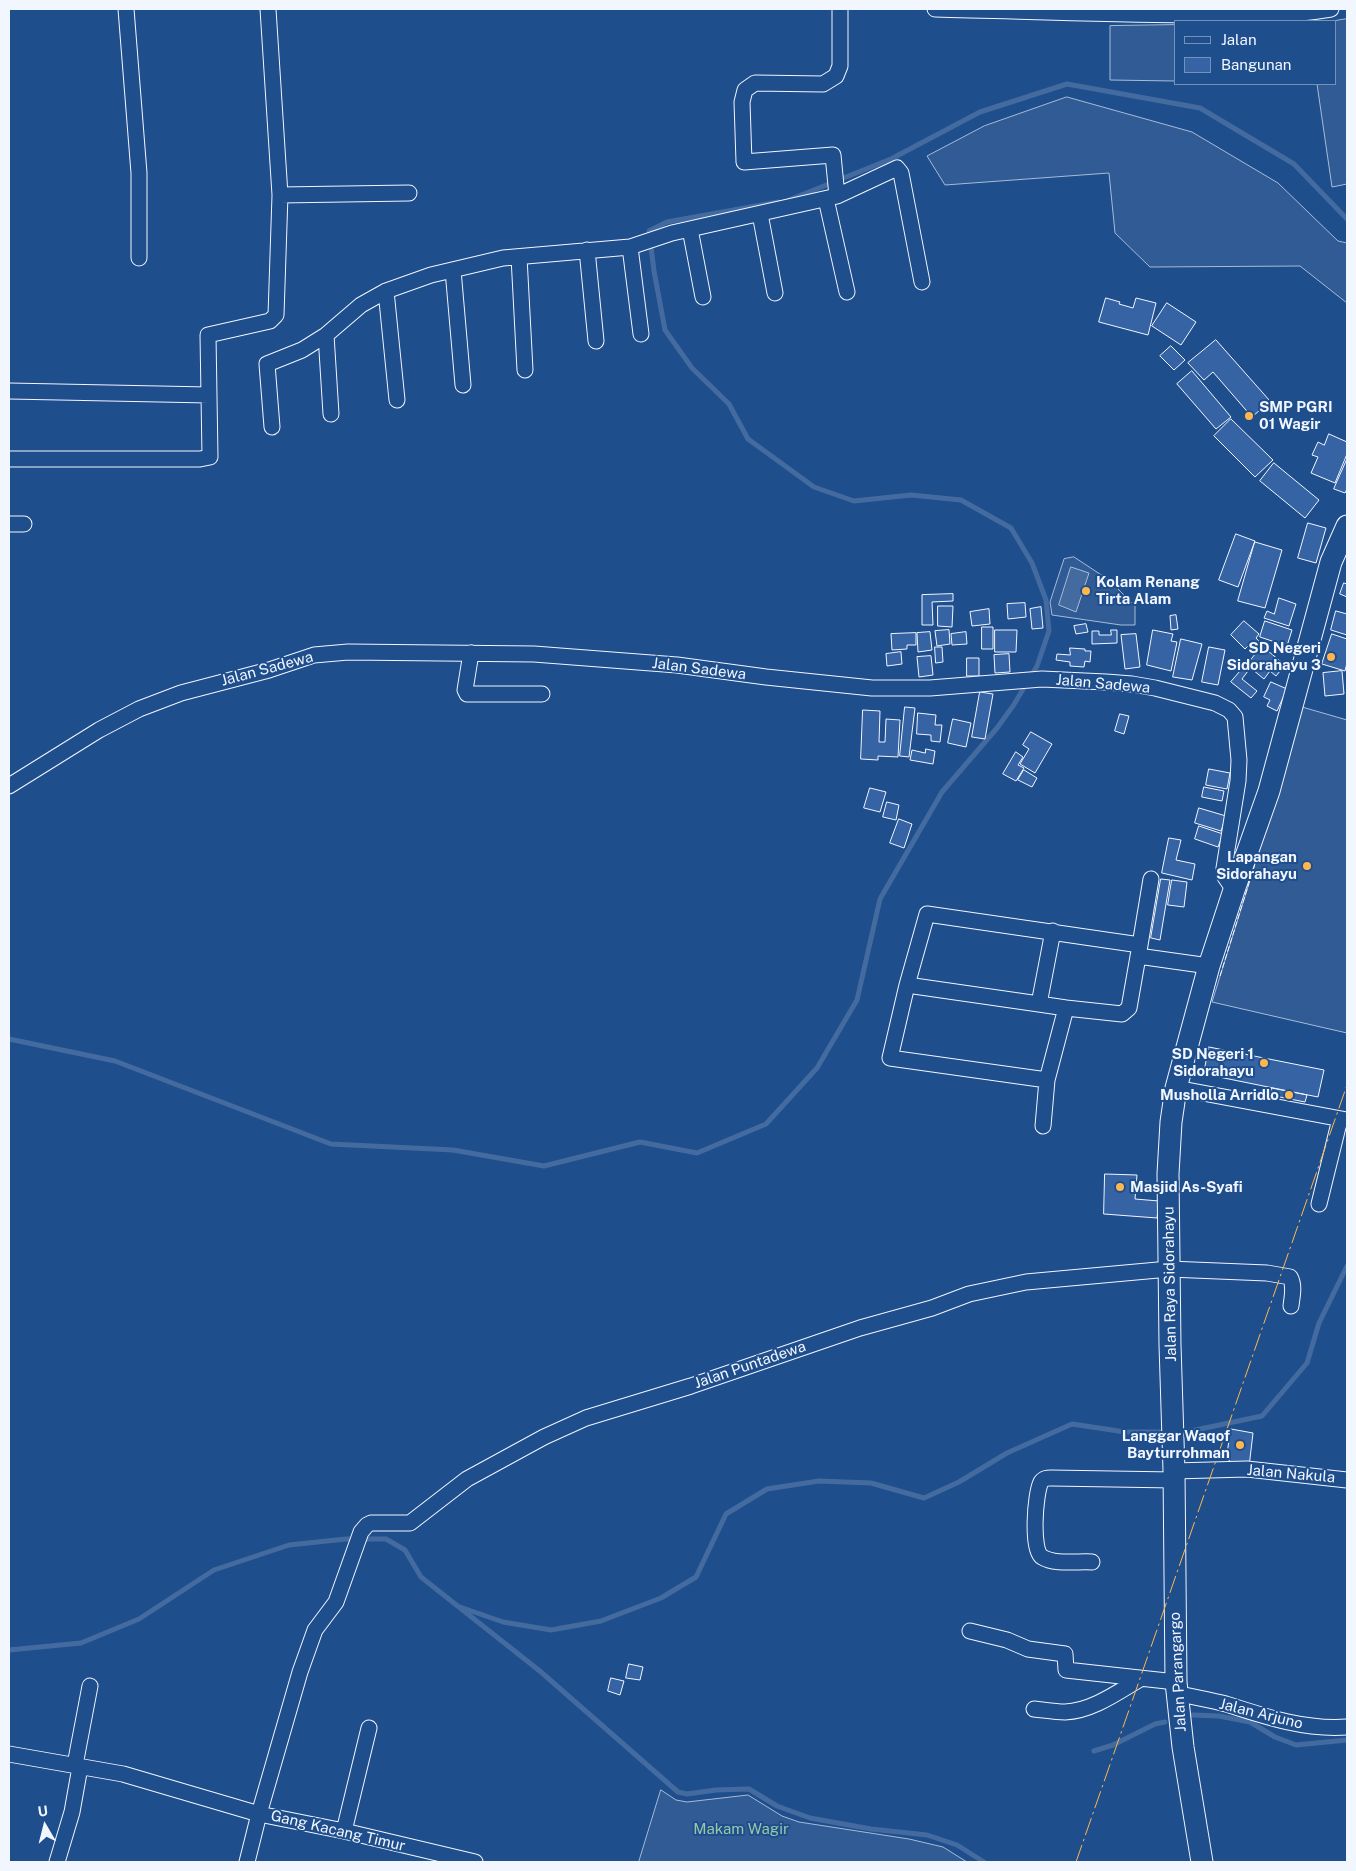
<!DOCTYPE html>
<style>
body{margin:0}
#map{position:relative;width:1356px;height:1871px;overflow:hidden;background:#1f4e8c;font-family:"Public Sans",sans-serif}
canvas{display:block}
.frame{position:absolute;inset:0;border:10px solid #f2f6ff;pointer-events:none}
.legend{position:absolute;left:1174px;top:20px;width:162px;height:65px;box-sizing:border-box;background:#1f4e8c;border:1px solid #7391ba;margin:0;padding:6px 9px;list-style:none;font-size:15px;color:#f2f6ff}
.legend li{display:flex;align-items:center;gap:10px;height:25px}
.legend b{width:25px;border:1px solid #7391ba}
.north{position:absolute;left:20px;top:1801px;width:50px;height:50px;-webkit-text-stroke:4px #1f4e8c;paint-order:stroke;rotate:352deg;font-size:14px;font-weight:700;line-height:20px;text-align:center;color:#f2f6ff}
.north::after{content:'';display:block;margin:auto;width:18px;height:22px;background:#f2f6ff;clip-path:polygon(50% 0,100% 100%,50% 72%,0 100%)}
</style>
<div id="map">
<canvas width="1356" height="1871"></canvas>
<div class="frame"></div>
<ul class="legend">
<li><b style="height:6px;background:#1f4e8c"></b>Jalan</li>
<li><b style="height:14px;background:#3563a3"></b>Bangunan</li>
</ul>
<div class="north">U</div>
</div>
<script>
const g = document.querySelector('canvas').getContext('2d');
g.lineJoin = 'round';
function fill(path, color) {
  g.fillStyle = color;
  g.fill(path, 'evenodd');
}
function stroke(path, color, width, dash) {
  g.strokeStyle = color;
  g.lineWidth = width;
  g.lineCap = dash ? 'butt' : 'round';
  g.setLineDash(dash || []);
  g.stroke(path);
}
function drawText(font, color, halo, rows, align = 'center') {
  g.font = font + ' "Public Sans",sans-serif';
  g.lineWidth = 4;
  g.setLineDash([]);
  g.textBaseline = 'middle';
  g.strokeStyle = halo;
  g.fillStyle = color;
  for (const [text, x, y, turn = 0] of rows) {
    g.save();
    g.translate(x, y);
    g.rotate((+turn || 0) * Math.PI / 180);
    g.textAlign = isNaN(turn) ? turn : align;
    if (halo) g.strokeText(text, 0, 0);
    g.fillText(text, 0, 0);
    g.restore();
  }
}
const built = new Path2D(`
 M1347,19V184L1332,187L1317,84H1335V21Z
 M1175,25V81L1110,80V26Z
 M1067,97L1192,132L1278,183L1338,241L1347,243V303L1300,266L1150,267L1115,233L1109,173L945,185L927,156L984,126Z
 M1074,557L1109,580L1135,606V625H1121L1052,615L1050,602L1064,559Z
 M1302,707L1347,720V1033L1212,1002L1247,890Z
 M661,1790L676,1800L687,1802L748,1795L782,1816L799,1822L909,1839L943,1847L967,1862H639Z`);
fill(built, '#305b95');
stroke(built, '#a8bbd7', 1);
const water = new Path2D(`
 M1071,567L1089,573L1076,612L1059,605Z`);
fill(water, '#446ba0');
stroke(water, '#a8bbd7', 1);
stroke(new Path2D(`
 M789,200L891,159L980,112L1067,84L1200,108L1294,164L1347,219
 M9,1039L115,1061L331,1144L453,1150L544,1166L640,1142L697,1153L766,1124L817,1068L857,1000L880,899L942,792L997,728L1013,706L1037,666L1049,631L1046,600L1032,563L1011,528L961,500L911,495L854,501L814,487L748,439L729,404L692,368L665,330L654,271L649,231L667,222L778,202
 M1186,1432L1262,1416L1307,1363L1319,1323L1347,1266
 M460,1607L503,1622L551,1630L601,1621L661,1598L696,1577L726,1514L767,1489L819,1481L871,1483L924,1498L959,1482L1007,1453L1072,1424L1125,1432H1161
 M9,1650L81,1643L139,1619L214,1570L289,1545L346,1539H386L405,1550L421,1577L541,1672L678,1792L687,1794L716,1790L749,1789L777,1806L810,1818L871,1829L927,1835L957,1845L984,1862
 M1193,1715L1219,1716L1250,1722L1275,1737L1296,1745L1347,1740
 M1094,1751L1113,1745L1155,1724L1165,1722`), '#446ba0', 5);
const building = new Path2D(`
 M1106,298L1120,302L1119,304L1133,308L1136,298L1156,303L1148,335L1099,322Z
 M1167,303L1196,322L1181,345L1152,326Z
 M1216,340L1270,401L1252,417L1213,372L1204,380L1188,363Z
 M1171,346L1185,360L1174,370L1160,356Z
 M1192,371L1231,417L1216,429L1177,384Z
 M1231,419L1273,460L1255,477L1214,436Z
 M1329,434L1347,442V454L1335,483L1311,473L1318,457L1312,455L1318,442L1324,445Z
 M1347,459V489L1345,493L1334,489Z
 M1274,463L1319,500L1305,518L1260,481Z
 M1308,523L1326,528L1316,563L1298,558Z
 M1236,534L1255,541L1238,587L1219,580Z
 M1255,542L1282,550L1265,608L1238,601Z
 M1344,583L1347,584V597L1340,594Z
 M953,594V601L932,602L933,625H922V595Z
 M1279,598L1296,604L1289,626L1264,618L1267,611L1274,614Z
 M1025,603L1026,617L1008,619L1007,604Z
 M938,606H953L952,627L938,626Z
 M1041,607L1043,628L1032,629L1030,609Z
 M989,609L990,624L972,626L970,612Z
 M1336,611L1347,614V635L1331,630Z
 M1176,615L1178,629L1171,630L1170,616Z
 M1244,621L1259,634L1256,638L1259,641L1254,647L1250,644L1245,649L1231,635Z
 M1265,621L1292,630L1287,646L1260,637Z
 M1086,624L1088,632L1076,634L1074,626Z
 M982,627H993V649H982Z
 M949,630L950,644L937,646L935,631Z
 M995,630H1017L1016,652H995Z
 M1111,630H1117V643L1092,644V631H1099V635H1111Z
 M1153,630L1173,634L1171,641L1177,642L1171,671L1147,665Z
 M930,632L932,650L918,652L917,633Z
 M966,632L967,644L952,645L951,634Z
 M916,633V645H907V649L892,650L891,634Z
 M1136,634L1140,667L1125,669L1121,635Z
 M1332,634L1347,639V663L1345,671L1322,664Z
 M1181,639L1202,644L1192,680L1173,677Z
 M1262,646L1285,665L1276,676L1270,671L1264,679L1247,665Z
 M935,647H942L943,662L936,663Z
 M1209,647L1225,650L1218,685L1202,682Z
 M1070,648L1085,649V651H1091L1090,662L1085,661L1084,667L1070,666V662L1056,660L1057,654L1070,655Z
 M901,652L902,664L887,666L886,654Z
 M1009,654L1010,672L995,673L994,655Z
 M931,656L933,675L919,677L917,657Z
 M967,658H979V676H967Z
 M1244,667L1248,671L1242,679L1257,691L1251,698L1231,682Z
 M1342,671L1344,694L1325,696L1323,673Z
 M1271,682L1287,689L1277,711L1267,706L1270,700L1264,697Z
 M980,692L993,694L985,739L972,737Z
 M905,707L915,708L909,757L900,756Z
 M863,710L880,711L879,742H885L886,719L900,720L898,757L878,756V760L861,759Z
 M918,713L936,715L935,725H942L940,742L931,741V735L917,734Z
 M1120,714L1129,716L1124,734L1115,731Z
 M953,719L971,723L966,747L948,743Z
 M1031,732L1052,744L1035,773L1020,764L1029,749L1023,745Z
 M926,749L935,751L933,764L910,760L912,750L925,753Z
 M1016,752L1023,757L1018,765L1024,768L1016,781L1003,774Z
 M1209,769L1230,773L1227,789L1206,785Z
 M1024,770L1037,778L1032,787L1018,780Z
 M1204,787L1224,791L1222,801L1202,797Z
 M870,788L886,792L880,812L864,808Z
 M887,802L899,805L896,820L883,817Z
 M1199,808L1226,816L1221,831L1195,823Z
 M899,819L912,824L904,848L890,843Z
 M1199,826L1223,834L1218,847L1195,839Z
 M1169,838L1181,840L1176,860L1195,864L1192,880L1162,873Z
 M1161,879L1170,880L1160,940L1151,938Z
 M1172,880L1187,882L1184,907L1168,905Z
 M1209,1047L1324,1070L1318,1097L1204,1074Z
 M1272,1088L1307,1095L1305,1102L1270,1095Z
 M1105,1174L1137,1175L1135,1199L1159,1201L1157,1218L1104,1214Z
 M1231,1429L1253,1433L1249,1467L1228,1464L1230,1458L1227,1457Z
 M629,1664L643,1667L640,1680L626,1678Z
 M611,1678L624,1681L620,1695L608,1691Z`);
fill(building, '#3563a3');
stroke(building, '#f2f6ff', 1);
const street = new Path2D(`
 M126,9L139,173V258
 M268,9L280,195L409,193
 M935,9C1019,11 1103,14 1187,15C1235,15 1284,17 1331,9
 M837,196L897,168L901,173L922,282
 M826,199L847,292
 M760,214L775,293
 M690,229L703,297
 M630,247L641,334
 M587,250L596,341
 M519,257L525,370
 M453,270L463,385
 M386,291L397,400
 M326,335L331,414
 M9,391L209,395
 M272,427L267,364L302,350L326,335L361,305L386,291L431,275L503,258L630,247L672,233L837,196L833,155L744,162L742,102L745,90L755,83L823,84L836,76L840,66V9
 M9,459H200L210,457L208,335L270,321L276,315L280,195
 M9,524H24
 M471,653L465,690L467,694H542
 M9,786L99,730L139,709L181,693L269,670L314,655L348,652L534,654L677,665L766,677L872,688H930L1042,679L1106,682L1132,684L1155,688L1215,703L1229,710L1235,717L1239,760L1238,781L1224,868L1225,877L1234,890
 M1140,945L1151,879
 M1138,956L1209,966
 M907,985L890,1058L1047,1080
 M1039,1004L907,985L927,914L1140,945L1129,1008L1122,1014L1066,1008
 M1176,1088L1347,1120
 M1043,1126L1047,1080L1066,1008L1039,1004L1053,931
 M1319,1204L1340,1119
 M1174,1471L1247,1469L1347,1480
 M1092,1562C1077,1561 1055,1565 1042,1557C1031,1551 1035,1493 1041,1482C1044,1478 1047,1478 1051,1478L1174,1480
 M970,1631L1007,1640L1028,1649L1065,1654L1066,1670L1176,1682
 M1176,1693C1193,1697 1210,1700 1226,1704C1266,1717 1305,1730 1347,1727
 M1034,1709C1044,1710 1055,1712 1065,1712C1092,1711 1118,1692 1140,1679
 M9,1754L123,1774L259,1814L344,1831L475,1862
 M75,1765L90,1686
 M344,1831L369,1728
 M57,1862L72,1812L80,1767
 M247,1862L259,1814L300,1672L315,1630L336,1602L361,1532L367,1525L371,1523H410L467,1479L544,1437L586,1418L691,1386L860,1328L932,1308L969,1294L1026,1282L1169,1269L1267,1273L1290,1277C1295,1286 1292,1296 1291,1306`);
const secondary = new Path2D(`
 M1202,1862L1183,1747L1176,1682L1174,1471L1170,1345L1168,1174L1171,1122L1176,1088L1209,966L1234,890L1269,791L1331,562L1347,526`);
stroke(street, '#f2f6ff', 17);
stroke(secondary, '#f2f6ff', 23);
stroke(street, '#1f4e8c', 15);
stroke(secondary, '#1f4e8c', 21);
stroke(new Path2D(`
 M1220,976L1258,854`), '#f2f6ff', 1, [6, 2.5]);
stroke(new Path2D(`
 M1076,1862L1347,1085`), '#ffb74d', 1, [18, 4, 2.5, 4]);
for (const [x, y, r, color] of [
 [1249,416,5,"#ffb74d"],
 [1086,591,5,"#ffb74d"],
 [1331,657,5,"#ffb74d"],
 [1307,866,5,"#ffb74d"],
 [1264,1063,5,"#ffb74d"],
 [1289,1095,5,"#ffb74d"],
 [1120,1187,5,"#ffb74d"],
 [1240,1445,5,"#ffb74d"]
]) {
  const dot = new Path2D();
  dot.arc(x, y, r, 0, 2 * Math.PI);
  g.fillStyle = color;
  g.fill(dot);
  stroke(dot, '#1f4e8c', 2);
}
drawText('bold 15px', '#f2f6ff', '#1f4e8c', [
 ["SMP PGRI",1259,407,"left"],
 ["01 Wagir",1259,424,"left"],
 ["Kolam Renang",1096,582,"left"],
 ["Tirta Alam",1096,599,"left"],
 ["SD Negeri",1321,648],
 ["Sidorahayu 3",1321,665],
 ["Lapangan",1297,857],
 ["Sidorahayu",1297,874],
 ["SD Negeri 1",1254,1054],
 ["Sidorahayu",1254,1071],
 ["Musholla Arridlo",1279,1095],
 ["Masjid As-Syafi",1130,1187,"left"],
 ["Langgar Waqof",1230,1436],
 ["Bayturrohman",1230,1453]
], 'right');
drawText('15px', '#f2f6ff', '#1f4e8c', [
 ["Jalan Sadewa",267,669,-15],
 ["Jalan Sadewa",699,669,7],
 ["Jalan Sadewa",1103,684,5],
 ["Jalan Raya Sidorahayu",1170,1284,-91],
 ["Jalan Puntadewa",750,1365,-19],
 ["Jalan Nakula",1291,1474,5],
 ["Jalan Parangargo",1178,1672,-93],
 ["Jalan Arjuno",1261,1714,14],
 ["Gang Kacang Timur",338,1831,13]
]);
drawText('15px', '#97c8a6', '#1f4e8c', [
 ["Makam Wagir",741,1829]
]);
</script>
